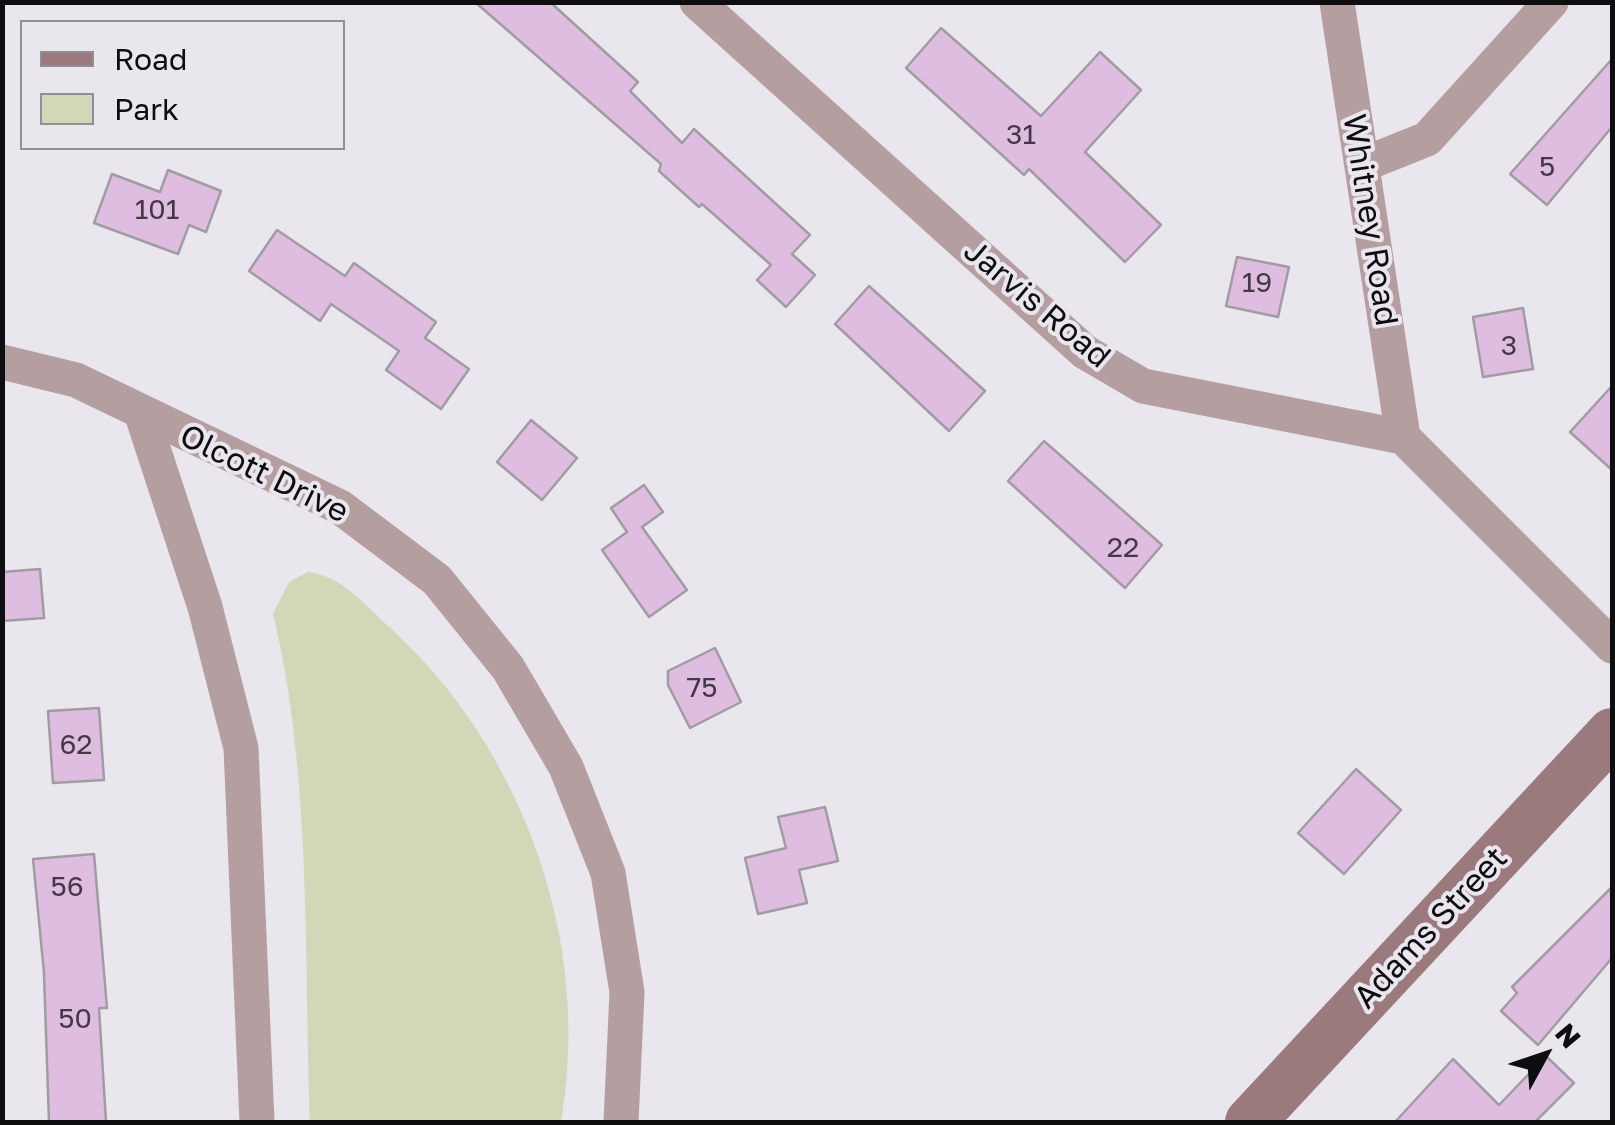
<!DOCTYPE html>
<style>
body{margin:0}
#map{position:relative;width:1615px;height:1125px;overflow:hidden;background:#e9e6ed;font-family:"Golos Text",sans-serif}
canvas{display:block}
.frame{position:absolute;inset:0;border:5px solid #0e0d10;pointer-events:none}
.legend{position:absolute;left:20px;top:20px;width:325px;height:130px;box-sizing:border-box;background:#e9e6ed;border:2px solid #918f95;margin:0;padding:12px 18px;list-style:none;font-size:30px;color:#0e0d10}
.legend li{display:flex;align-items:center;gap:20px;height:50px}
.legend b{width:50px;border:2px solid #918f95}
.north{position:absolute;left:1495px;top:1005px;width:100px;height:100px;-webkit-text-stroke:8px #e9e6ed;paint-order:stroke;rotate:50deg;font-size:28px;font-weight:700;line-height:40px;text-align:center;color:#0e0d10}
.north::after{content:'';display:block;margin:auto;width:35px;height:45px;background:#0e0d10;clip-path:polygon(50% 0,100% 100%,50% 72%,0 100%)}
</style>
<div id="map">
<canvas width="1615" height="1125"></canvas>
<div class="frame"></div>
<ul class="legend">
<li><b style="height:12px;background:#9b7a7d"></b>Road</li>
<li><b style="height:28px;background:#d2d7b8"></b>Park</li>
</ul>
<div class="north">N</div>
</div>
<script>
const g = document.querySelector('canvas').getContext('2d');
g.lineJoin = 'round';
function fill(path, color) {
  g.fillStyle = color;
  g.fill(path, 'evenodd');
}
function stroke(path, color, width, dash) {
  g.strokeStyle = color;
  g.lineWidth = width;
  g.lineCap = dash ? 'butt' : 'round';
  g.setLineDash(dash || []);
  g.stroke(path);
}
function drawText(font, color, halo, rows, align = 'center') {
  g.font = font + ' "Golos Text",sans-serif';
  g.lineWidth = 8;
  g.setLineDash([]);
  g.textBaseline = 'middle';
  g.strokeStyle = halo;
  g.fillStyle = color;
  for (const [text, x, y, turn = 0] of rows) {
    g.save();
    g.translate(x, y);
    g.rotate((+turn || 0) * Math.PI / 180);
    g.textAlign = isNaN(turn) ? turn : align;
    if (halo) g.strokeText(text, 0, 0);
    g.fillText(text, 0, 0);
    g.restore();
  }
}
fill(new Path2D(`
 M308,572C342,576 363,603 388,626C523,747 593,943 561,1122H310C304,958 312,774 273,614L289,582Z`), '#d2d7b8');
const building = new Path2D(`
 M475,2H550L638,82L630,91L682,143L694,129L810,235L792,254L815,275L786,307L757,280L771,265L702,204L699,207L659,171L661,164Z
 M941,28L1041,116L1100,52L1141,90L1085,152L1161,225L1125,262L1029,169L1024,175L906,68Z
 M1612,59V127L1547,205L1510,174Z
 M168,170L221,191L206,232L189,225L178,254L94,223L112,174L160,192Z
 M277,230L345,276L354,263L436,322L425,338L469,369L441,409L386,370L399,351L331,304L320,321L249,271Z
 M1237,257L1289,267L1278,317L1226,306Z
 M869,286L985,391L949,431L835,324Z
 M1523,308L1533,369L1483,377L1473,317Z
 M1612,386V470L1570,432Z
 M531,420L577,458L542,500L497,462Z
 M1044,441L1162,545L1125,588L1008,481Z
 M644,485L663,512L642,527L687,590L649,617L602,550L627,532L611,508Z
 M40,569L44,618L2,621V572Z
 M715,648L741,702L690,728L668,685V671Z
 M99,708L104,780L53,783L48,711Z
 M1356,769L1401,810L1344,874L1298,833Z
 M825,807L838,861L799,870L807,903L758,914L745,858L786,848L778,817Z
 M94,854L107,1008H99L106,1122H49L44,973L33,859Z
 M1612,887V958L1538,1045L1501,1011L1517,993L1512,987Z
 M1546,1056L1574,1083L1535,1122H1395L1453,1059L1499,1105Z`);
fill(building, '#dfbde0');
stroke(building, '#a19ca1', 2.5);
stroke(new Path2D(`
 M697,2L1085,352L1143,386L1403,437L1612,646
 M1337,2L1403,437
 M1362,165L1427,139L1551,2
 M2,362L76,380L340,507L437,580L508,668L566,767L608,873L627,992L621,1122
 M142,415L205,607L241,748L257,1122`), '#b59ea0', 35);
stroke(new Path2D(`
 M1250,1122L1612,733`), '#9b7a7d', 50);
drawText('28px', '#423944', null, [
 ["31",1021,135],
 ["5",1547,167],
 ["101",157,210],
 ["19",1257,283],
 ["3",1509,346],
 ["22",1123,548],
 ["75",702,688],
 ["62",76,745],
 ["56",67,887],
 ["50",75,1019]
]);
drawText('32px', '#0e0d10', '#e9e6ed', [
 ["Whitney Road",1370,220,81],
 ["Jarvis Road",1037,304,40],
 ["Olcott Drive",264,474,26],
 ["Adams Street",1431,928,-47]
]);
</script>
